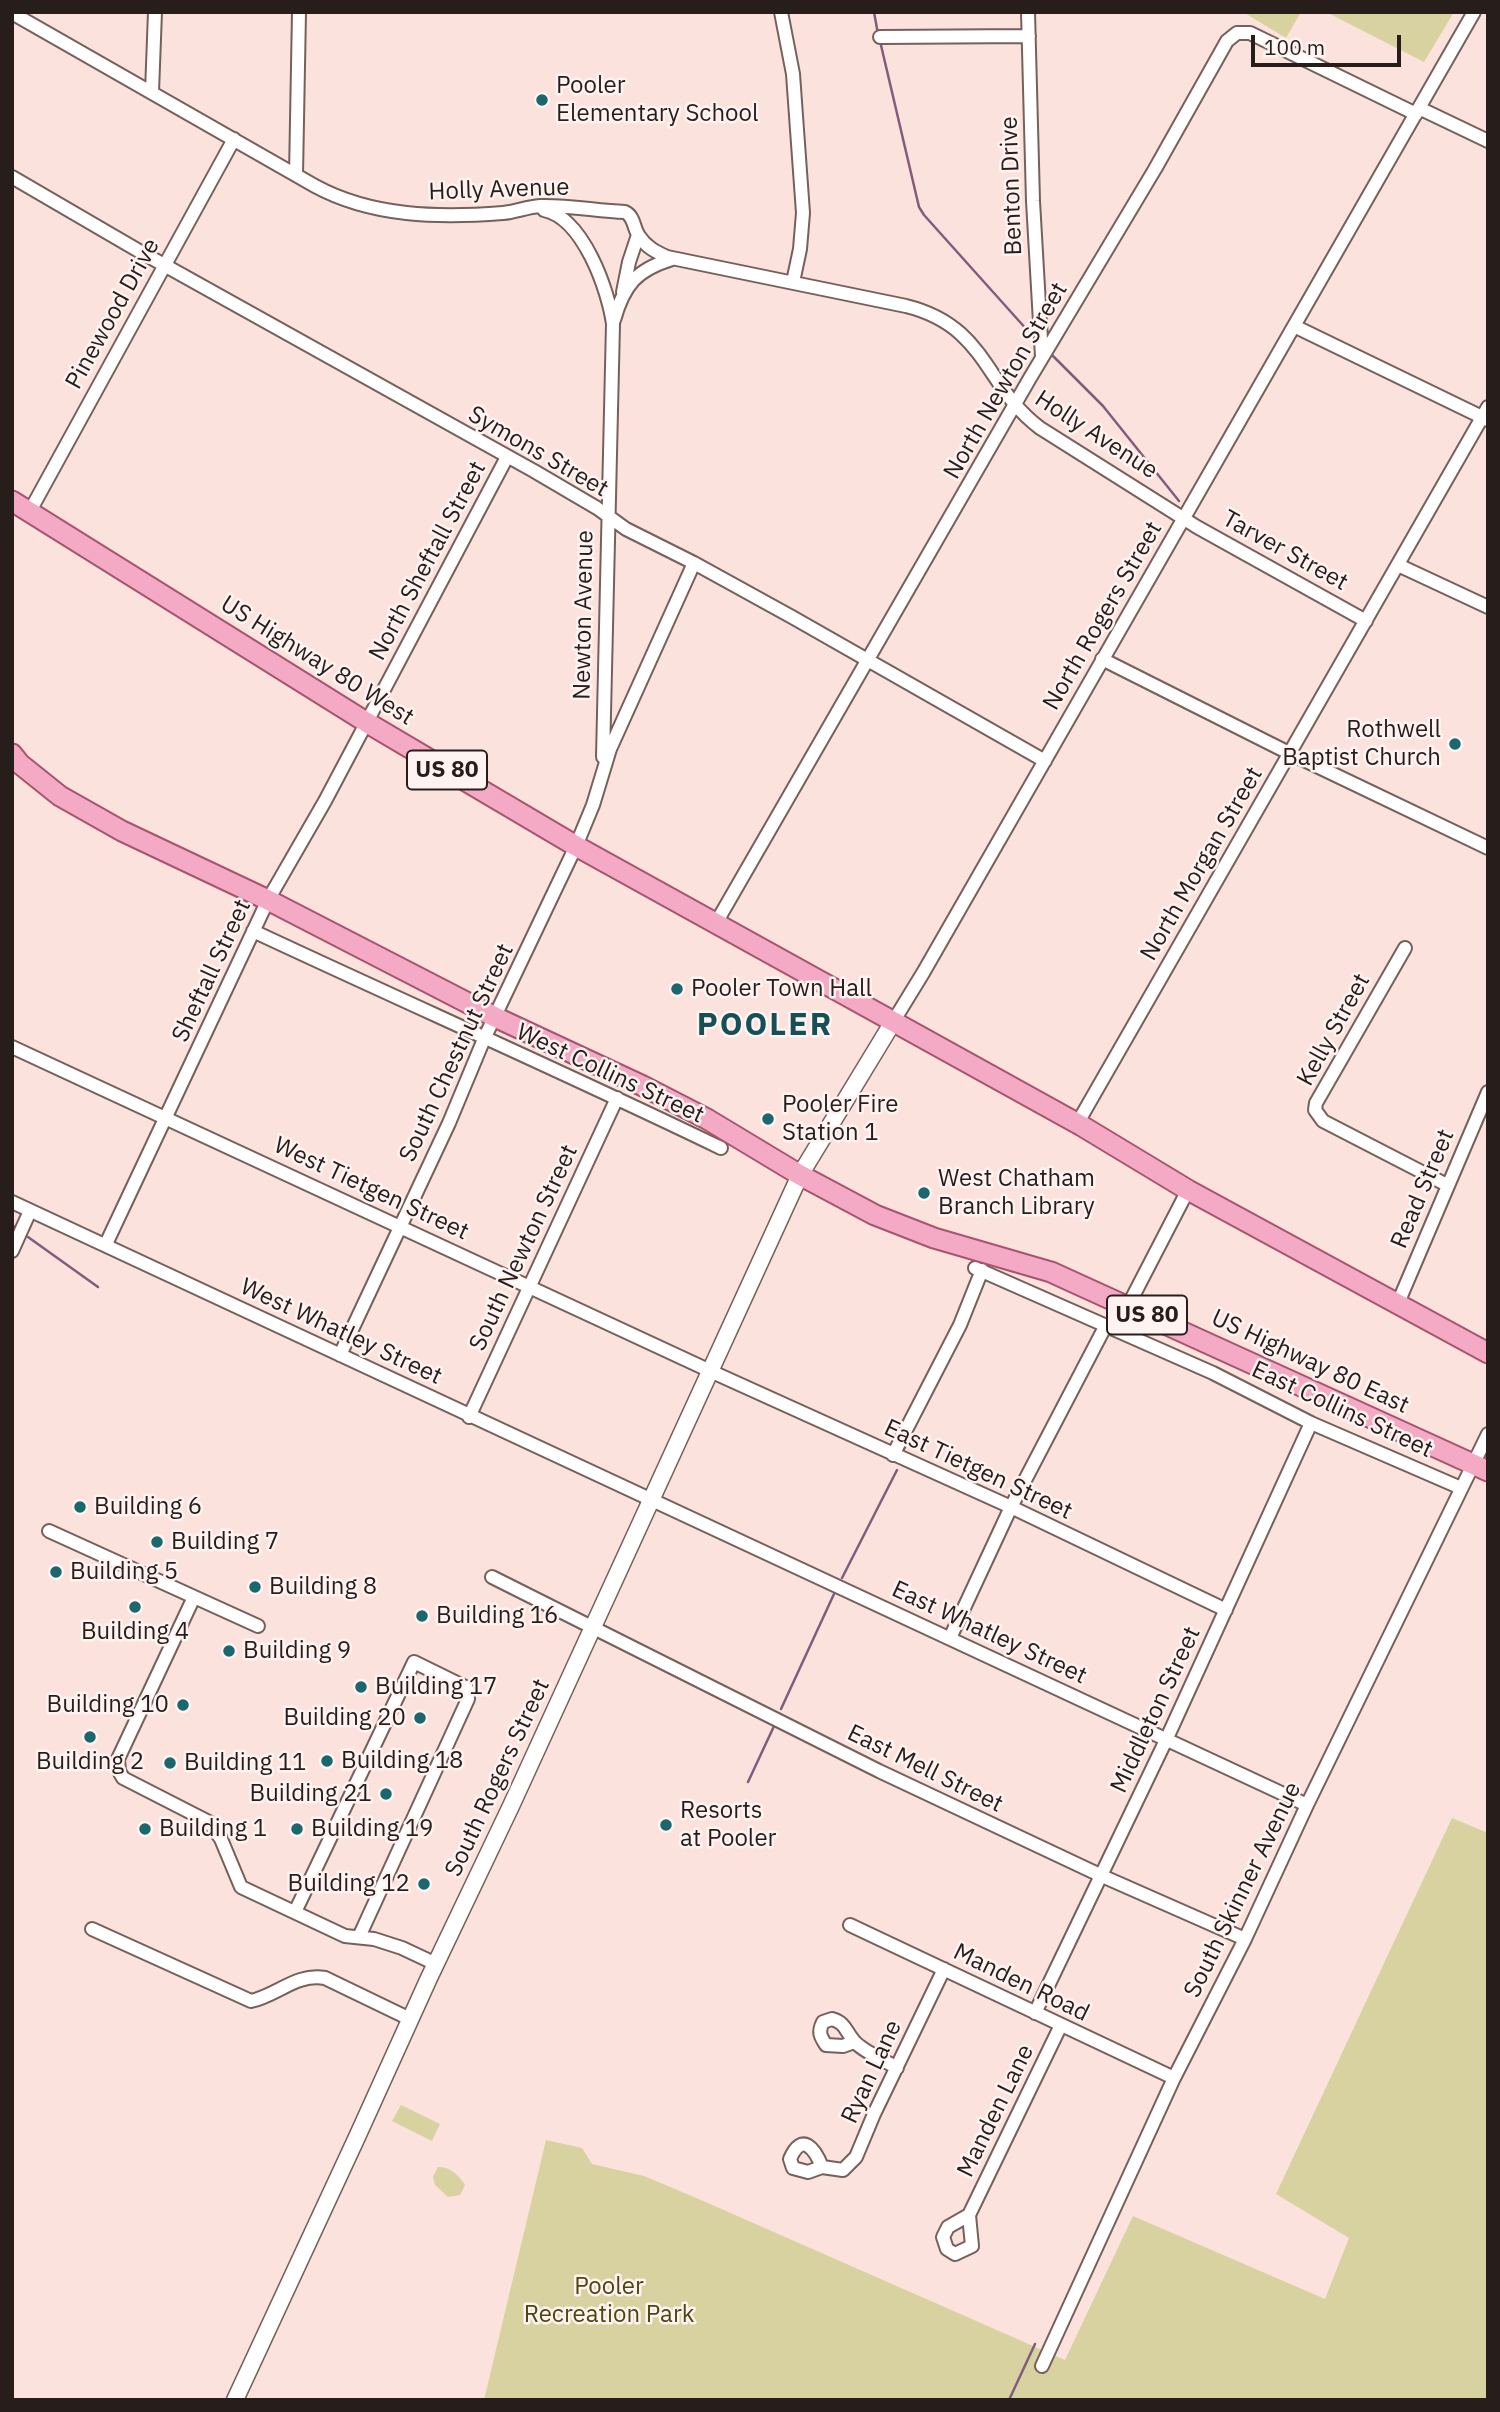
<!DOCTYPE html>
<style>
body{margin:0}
#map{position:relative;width:1500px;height:2412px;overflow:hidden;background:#fce2dc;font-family:"IBM Plex Sans",sans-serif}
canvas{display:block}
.frame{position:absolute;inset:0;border:14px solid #271e1c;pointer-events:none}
.scale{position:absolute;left:1251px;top:35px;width:150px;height:32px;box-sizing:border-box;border:4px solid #271e1c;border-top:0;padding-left:9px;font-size:21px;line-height:24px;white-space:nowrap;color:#271e1c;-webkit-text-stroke:5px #fef3f1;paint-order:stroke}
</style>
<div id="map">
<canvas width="1500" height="2412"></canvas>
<div class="frame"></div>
<div class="scale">100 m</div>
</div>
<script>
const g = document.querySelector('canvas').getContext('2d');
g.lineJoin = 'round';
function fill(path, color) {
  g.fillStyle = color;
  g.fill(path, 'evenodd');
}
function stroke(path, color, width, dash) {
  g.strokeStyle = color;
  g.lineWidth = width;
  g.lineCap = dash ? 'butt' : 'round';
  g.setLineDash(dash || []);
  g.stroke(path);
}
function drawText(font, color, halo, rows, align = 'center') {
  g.font = font + ' "IBM Plex Sans",sans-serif';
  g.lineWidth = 5;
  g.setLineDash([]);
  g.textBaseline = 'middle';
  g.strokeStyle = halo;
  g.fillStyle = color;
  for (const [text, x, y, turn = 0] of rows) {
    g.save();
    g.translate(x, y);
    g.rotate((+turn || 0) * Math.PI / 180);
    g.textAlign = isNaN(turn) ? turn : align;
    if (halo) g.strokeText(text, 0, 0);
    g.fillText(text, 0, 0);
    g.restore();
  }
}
fill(new Path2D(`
 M1243,12H1301L1286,38Z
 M1326,12H1454L1424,62Z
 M1452,1818L1488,1833V2400H484L546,2140L582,2148L592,2164L644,2176L701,2200L1065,2360L1133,2216L1325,2299L1349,2238L1276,2194Z
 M401,2105L440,2124L432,2141L392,2121Z
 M438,2167C449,2166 459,2175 465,2185L460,2195L448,2197L435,2185L433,2177Z`), '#d8d2a0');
stroke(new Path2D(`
 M874,12L878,34
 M880,41L919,207L924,215L1028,331
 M1051,354L1103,406L1179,501
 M12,1225L15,1227
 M28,1237L98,1287
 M903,1451L917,1421
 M842,1578L897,1470
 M781,1709L834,1594
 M748,1782L775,1724
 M1009,2400L1035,2344`), '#815c7f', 2.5);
const minor = new Path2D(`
 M781,12L793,74L803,213L800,249L793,282
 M1028,12L1033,201L1042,357
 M12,13L315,186C372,217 439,218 503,213C515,212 527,207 540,206C568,205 597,211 625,212C635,217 633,228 639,236C646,247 656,252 667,257L906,306C987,326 984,386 1040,428L1197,527L1366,621
 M880,37L1029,36
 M152,92L155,12
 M1419,108L1488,141
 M296,175L299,12
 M12,177L139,251L534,471L597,508L626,529L694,563L792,617L1045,761
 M544,210C583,218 608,289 613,324L603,757
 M623,292L629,262L638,235
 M614,320C624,285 636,270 672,259
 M1294,326L1488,420
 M30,511L234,139
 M1398,565L1488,607
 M1102,659L1281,749L1488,848
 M716,923L1030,378L1155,169L1227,41L1237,33H1250L1416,114
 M253,931C409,1004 566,1073 721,1148
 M1405,948L1316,1103L1315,1110L1323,1121L1447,1185
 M893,1022L923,973L1474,12
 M12,1047L719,1375L1011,1507L1226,1610
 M1077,1124L1488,407
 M12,1202L1307,1805
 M106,1244L268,900L325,801L507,457
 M12,1251L30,1211
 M975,1268L1213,1373L1311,1423L1461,1488
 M1398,1303L1488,1092
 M1128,1306L1188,1190
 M340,1355L449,1123L484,1039L576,846L593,805L610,749L694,563
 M469,1417L617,1098
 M893,1455L960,1325L982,1270
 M49,1531L258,1626
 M492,1577L879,1771L1102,1876L1245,1939
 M194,1597L118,1759L119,1771L123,1778L209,1822L221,1839L241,1887L345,1936L374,1939L402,1948L436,1964
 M950,1638L1011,1507L1106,1325
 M295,1912L414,1662L467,1688L468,1699L359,1937
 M850,1925L1174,2078
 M92,1929L251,2001C278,1995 296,1973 325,1978L410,2019
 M1035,2013L1167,1738L1311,1423
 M854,2042L843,2046L826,2045C820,2036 818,2032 823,2022L832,2019C846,2023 845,2031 854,2041C862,2051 886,2061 897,2068
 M822,2167L808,2172L793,2168L790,2159C802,2131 815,2149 822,2167L843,2170L856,2157L874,2114L944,1969
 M969,2215L948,2227L943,2237L947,2249L955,2254L972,2246L969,2215L1061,2025
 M1042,2366L1174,2078L1245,1939L1307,1805L1488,1434`);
const tertiary = new Path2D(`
 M235,2400L357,2137L429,1978L511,1806L800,1175L893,1022`);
const primary = new Path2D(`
 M12,501L366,722L576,846L1082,1126L1188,1190L1488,1353
 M12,754L20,764L60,796L122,831L268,900L495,1017L643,1086L707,1119L800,1175L875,1215L934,1238L1051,1272L1488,1471`);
stroke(minor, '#76605b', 16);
stroke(tertiary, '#76605b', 19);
stroke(primary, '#a75470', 23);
stroke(minor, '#fff', 12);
stroke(tertiary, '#fff', 16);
stroke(primary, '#f4aac5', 19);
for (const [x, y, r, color] of [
 [542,100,7,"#1a676e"],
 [1455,744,7,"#1a676e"],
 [677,989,7,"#1a676e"],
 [768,1119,7,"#1a676e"],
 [924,1193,7,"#1a676e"],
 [80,1507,7,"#1a676e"],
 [157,1542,7,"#1a676e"],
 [56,1572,7,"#1a676e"],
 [255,1587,7,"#1a676e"],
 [135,1607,7,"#1a676e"],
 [422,1616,7,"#1a676e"],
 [229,1651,7,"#1a676e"],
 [361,1687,7,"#1a676e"],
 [183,1705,7,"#1a676e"],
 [420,1718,7,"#1a676e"],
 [90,1737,7,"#1a676e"],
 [327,1761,7,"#1a676e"],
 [170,1763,7,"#1a676e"],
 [386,1794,7,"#1a676e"],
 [666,1825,7,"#1a676e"],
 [145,1829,7,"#1a676e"],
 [297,1829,7,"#1a676e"],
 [424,1884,7,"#1a676e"]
]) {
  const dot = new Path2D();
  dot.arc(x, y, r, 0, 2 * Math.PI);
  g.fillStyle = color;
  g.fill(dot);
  stroke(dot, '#fef3f1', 2.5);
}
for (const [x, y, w] of [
 [447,770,80],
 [1147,1315,80]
]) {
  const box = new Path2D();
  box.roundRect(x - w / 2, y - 19.5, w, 39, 5);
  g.fillStyle = '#fef3f1';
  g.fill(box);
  stroke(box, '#271e1c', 2);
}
drawText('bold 23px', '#271e1c', null, [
 ["US 80",447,770],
 ["US 80",1147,1315]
]);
drawText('24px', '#271e1c', '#fef3f1', [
 ["Pooler",556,86],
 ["Elementary School",556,114],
 ["Rothwell",1441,730,"right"],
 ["Baptist Church",1441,758,"right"],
 ["Pooler Town Hall",691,989],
 ["Pooler Fire",782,1105],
 ["Station 1",782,1133],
 ["West Chatham",938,1179],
 ["Branch Library",938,1207],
 ["Building 6",94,1507],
 ["Building 7",171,1542],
 ["Building 5",70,1572],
 ["Building 8",269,1587],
 ["Building 16",436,1616],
 ["Building 4",135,1632,"center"],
 ["Building 9",243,1651],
 ["Building 17",375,1687],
 ["Building 10",169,1705,"right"],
 ["Building 20",406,1718,"right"],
 ["Building 18",341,1761],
 ["Building 2",90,1762,"center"],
 ["Building 11",184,1763],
 ["Building 21",372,1794,"right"],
 ["Resorts",680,1811],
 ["at Pooler",680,1839],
 ["Building 1",159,1829],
 ["Building 19",311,1829],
 ["Building 12",410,1884,"right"]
], 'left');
drawText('24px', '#271e1c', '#fef3f1', [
 ["Benton Drive",1012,186,-92],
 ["Holly Avenue",499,190,-2],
 ["Pinewood Drive",113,314,-61],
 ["North Newton Street",1006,381,-60],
 ["Holly Avenue",1096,435,33],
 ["Symons Street",538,452,30],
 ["Tarver Street",1285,551,29],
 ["North Sheftall Street",428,561,-62],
 ["Newton Avenue",584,615,-89],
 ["North Rogers Street",1103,616,-60],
 ["US Highway 80 West",317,661,32],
 ["North Morgan Street",1202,864,-60],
 ["Sheftall Street",212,971,-65],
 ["Kelly Street",1334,1030,-61],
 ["South Chestnut Street",457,1053,-65],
 ["West Collins Street",610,1074,25],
 ["West Tietgen Street",371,1189,25],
 ["Read Street",1423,1189,-67],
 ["South Newton Street",524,1248,-65],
 ["West Whatley Street",341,1332,25],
 ["US Highway 80 East",1310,1362,25],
 ["East Collins Street",1342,1410,25],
 ["East Tietgen Street",978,1470,25],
 ["East Whatley Street",989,1633,25],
 ["Middleton Street",1156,1710,-65],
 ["East Mell Street",925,1769,26],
 ["South Rogers Street",498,1778,-65],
 ["South Skinner Avenue",1243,1890,-64],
 ["Manden Road",1021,1983,26],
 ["Ryan Lane",872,2072,-65],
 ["Manden Lane",996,2111,-64]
]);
drawText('24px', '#4d460e', '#fef3f1', [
 ["Pooler",609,2287],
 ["Recreation Park",609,2315]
]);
g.letterSpacing = '2px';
drawText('bold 32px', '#145056', '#fef3f1', [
 ["POOLER",765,1026]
]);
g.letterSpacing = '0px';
</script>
